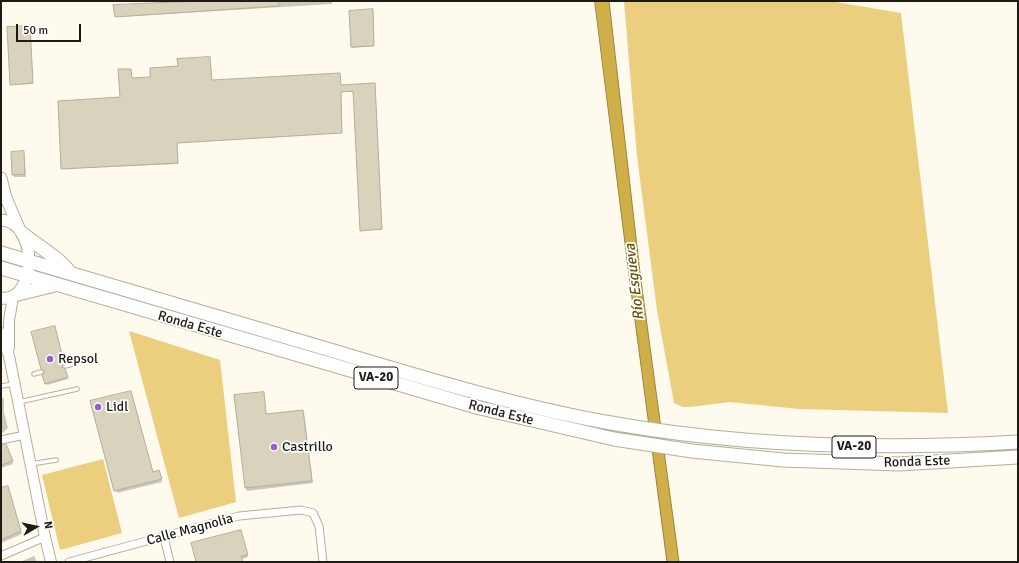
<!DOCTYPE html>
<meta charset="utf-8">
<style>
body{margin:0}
#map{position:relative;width:1019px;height:563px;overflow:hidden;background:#fefaed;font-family:Signika,sans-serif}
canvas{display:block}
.frame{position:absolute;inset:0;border:2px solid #1d1b13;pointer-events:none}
.north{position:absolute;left:16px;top:507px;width:40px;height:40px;-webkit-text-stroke:3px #fff;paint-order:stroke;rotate:81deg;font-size:11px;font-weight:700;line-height:16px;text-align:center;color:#1d1b13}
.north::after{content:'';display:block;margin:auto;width:14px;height:18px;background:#1d1b13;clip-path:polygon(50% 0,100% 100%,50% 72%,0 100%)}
.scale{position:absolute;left:16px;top:24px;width:65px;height:18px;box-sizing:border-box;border:2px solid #1d1b13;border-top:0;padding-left:5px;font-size:12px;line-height:14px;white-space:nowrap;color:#1d1b13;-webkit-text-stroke:3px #fff;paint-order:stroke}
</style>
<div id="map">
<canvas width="1019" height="563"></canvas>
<div class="frame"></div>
<div class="north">N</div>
<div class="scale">50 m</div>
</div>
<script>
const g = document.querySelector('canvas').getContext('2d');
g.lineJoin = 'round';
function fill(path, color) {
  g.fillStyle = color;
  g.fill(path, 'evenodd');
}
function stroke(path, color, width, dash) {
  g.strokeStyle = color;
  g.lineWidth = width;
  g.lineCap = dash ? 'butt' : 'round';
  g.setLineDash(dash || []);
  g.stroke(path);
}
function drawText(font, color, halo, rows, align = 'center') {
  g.font = font + ' Signika,sans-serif';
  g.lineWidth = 3.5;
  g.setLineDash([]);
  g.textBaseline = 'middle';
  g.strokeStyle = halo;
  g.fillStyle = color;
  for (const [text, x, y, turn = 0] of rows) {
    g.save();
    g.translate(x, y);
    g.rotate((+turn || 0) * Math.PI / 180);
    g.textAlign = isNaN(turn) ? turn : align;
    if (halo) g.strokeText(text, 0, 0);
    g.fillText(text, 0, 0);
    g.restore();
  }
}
fill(new Path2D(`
 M624,1H830L901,13L948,413L799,409L730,402L690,407H683L674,403L657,310L637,156Z
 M129,331L220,360L236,502L179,518Z
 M103,459L122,533L60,550L42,475Z`), '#ebcf7e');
const water = new Path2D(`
 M595,1H609L640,273L679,562H667L629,275Z`);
fill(water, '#d0af49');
stroke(water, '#9a8339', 1);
fill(new Path2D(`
 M221,1H332V4L116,17Z
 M373,11L374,46L352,48V47Z
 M30,28L33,84L12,85L11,84Z
 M210,58L212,81L340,74L341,86L375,84L382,230H361L354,92H341L342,133L177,143L178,164L62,169L121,98L132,79L151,78Z
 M24,152L26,177H14L13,175Z
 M55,329L64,366L63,369L66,372L68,379L47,385L45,372L42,368Z
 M131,392L153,473L160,474L162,482L117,493L91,402Z
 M263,393L267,415L303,411L304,413L313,483L247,491L246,488L235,396Z
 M1,396L4,399V412L8,428L1,434Z
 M1,447L7,448L13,464L1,468Z
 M8,487L22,534L1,543V489Z
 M242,534L248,557L242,559L243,562H197Z
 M34,556L37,562H20Z`), '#0003');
const building = new Path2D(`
 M200,1H278L279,6L115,17L113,5Z
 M373,9L374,46L351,47L349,11Z
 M30,26L33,83L10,85L7,27Z
 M210,57L212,80L340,73L341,85L375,83L382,229L360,231L353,91L341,92L342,133L177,143L178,163L61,169L58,101L120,97L118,69H131L132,78L150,77V68L178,66L177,59Z
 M24,151L25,174L12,175L11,152Z
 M55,326L64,363L62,367L65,369L68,377L45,384L42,375L44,371L41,369L31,332Z
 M131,391L153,472L159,470L162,479L114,491L90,401Z
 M264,392L266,414L303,410L312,481L245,488L234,395Z
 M6,444L13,461L1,465V445Z
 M8,486L21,531L1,540V488Z
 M241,530L248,555L241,556L243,562H196L191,543Z`);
fill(building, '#d9d2bd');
stroke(building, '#b4ad99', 1);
const lane = new Path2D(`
 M65,366L73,364
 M34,374L41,372
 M1,386L14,384
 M19,402L77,389
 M31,464L56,460`);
const street = new Path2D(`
 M1,440L25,435
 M164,537L170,562
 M1,556L45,537
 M69,562L239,516L301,510L313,513L319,526L323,562`);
const secondary = new Path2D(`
 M1,333L9,356L45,537L51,562
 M9,348V321L13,297`);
const primary = new Path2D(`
 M1,178L6,198L19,228
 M1,220C40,222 36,304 1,298`);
const highway = new Path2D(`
 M23,234C35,244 62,260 69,272
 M1,253C110,285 219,317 327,349C421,377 515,406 611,423C746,447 881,450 1018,442
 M1,268L480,408L614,439L692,451L783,460L899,464L1018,457
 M18,294L55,285`);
stroke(lane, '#b5ae9a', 5.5);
stroke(street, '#b5ae9a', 9);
stroke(secondary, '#b5ae9a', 12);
stroke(primary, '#b5ae9a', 13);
stroke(highway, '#b5ae9a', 15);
stroke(lane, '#fff', 3.5);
stroke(street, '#fff', 7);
stroke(secondary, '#fff', 10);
stroke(primary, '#fff', 11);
stroke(highway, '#fff', 13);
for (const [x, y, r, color] of [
 [50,359,4,"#9d5bd1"],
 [98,407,4,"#9d5bd1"],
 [274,447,4,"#9d5bd1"]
]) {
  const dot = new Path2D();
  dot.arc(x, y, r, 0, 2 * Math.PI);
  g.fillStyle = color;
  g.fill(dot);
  stroke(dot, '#fff', 1.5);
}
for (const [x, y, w] of [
 [376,378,44],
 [854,447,44]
]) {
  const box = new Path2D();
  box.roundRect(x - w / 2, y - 11, w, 22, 3);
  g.fillStyle = '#fff';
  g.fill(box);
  stroke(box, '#1d1b13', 1);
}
drawText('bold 13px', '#1d1b13', null, [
 ["VA-20",376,378],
 ["VA-20",854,447]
]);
drawText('14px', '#1d1b13', '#fff', [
 ["Ronda Este",190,325,16],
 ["Ronda Este",501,413,14],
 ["Ronda Este",917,462,-2],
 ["Calle Magnolia",190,530,-15]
]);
drawText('14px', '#1d1b13', '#fff', [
 ["Repsol",58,359],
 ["Lidl",106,407],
 ["Castrillo",282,447]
], 'left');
drawText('italic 15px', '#695300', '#fff', [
 ["Río Esgueva",635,282,-97]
]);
</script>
